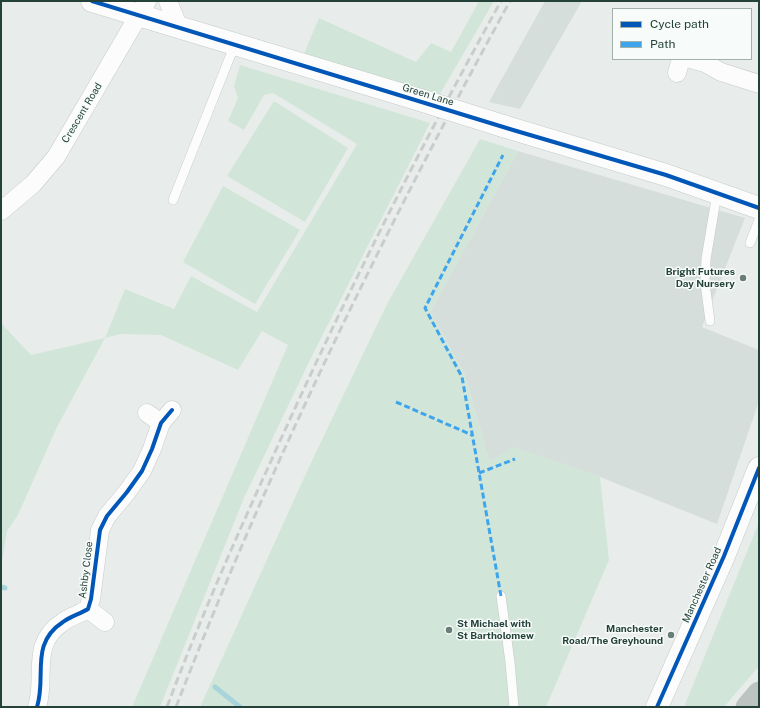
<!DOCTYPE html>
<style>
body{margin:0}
#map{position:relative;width:760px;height:708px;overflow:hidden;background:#e8edeb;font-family:"Public Sans",sans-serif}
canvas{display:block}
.frame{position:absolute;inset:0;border:2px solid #24423a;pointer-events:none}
.legend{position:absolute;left:612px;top:8px;width:140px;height:52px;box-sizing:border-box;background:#f7fbf9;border:1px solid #a3b1ad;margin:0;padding:5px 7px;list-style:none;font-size:12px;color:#24423a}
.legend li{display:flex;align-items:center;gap:8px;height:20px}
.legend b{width:20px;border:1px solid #a3b1ad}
</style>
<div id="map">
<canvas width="760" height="708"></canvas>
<div class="frame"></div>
<ul class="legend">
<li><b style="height:5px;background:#0057b8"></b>Cycle path</li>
<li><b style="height:5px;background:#3ea4ec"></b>Path</li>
</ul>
</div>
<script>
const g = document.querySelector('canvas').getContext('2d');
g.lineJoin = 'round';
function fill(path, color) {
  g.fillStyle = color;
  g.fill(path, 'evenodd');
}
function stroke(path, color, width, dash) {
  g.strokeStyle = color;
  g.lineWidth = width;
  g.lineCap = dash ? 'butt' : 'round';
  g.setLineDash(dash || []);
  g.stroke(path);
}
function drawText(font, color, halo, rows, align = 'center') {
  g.font = font + ' "Public Sans",sans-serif';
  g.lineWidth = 3;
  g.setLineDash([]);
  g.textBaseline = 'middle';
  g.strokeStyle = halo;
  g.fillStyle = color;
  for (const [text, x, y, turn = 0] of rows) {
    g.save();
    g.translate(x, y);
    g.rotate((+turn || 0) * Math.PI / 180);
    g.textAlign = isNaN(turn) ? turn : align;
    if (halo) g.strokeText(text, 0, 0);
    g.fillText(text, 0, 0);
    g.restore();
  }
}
fill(new Path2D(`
 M545,1H582L520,109L489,102Z
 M518,151L745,218L702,327L759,350V401L717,524L600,477L514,448L489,461L465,375L430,312Z`), '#d6dedb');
fill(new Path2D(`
 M479,1H494L440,94L303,56L319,18L416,62L431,43L451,52Z
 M240,65L430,123L311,358L244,498L160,707H132L288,345L262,331L238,370L161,335L120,334L105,338L57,427L18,515L7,531L1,568V323L31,355L105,338L125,289L174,309L191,276L257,312L357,144L273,93L264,95L244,130L228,121L238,98L234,86Z
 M274,101L348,148L305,222L227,176Z
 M480,139L518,151L430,312L465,375L489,461L514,447L600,477L609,560L546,707H200L308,469L387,304Z
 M223,186L300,230L255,304L183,262Z
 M759,522V666L724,707H684Z`), '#d1e6d8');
stroke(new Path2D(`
 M1,587L5,588
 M215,687L240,707`), '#a9d4db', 5);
const lane = new Path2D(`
 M173,200L235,44
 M750,243L759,220
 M710,321L705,283L706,259L717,193
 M501,596L510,662L514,707`);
const street = new Path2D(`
 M168,1L179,28
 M691,59L705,63L721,72L759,84
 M677,73L681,59
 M1,211L33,184L56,157L147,1
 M147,413L161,423
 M88,609L105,622
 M37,707C47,676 29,644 63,622C71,616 80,614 88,609L91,599L100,530L107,516L127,492L142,471L152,449L161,423L172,410`);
const secondary = new Path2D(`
 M92,1L420,100
 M503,126L666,175L759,208
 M657,707L724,556L759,468`);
const highway = new Path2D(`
 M747,707L759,693`);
stroke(lane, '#c5cac8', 10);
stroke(street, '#c5cac8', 19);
stroke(secondary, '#c3cbc8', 23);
stroke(highway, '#c3ccc9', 23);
stroke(lane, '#fcfcfc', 9);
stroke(street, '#fcfcfc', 18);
stroke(secondary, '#fcfcfc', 22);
stroke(highway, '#bcc4c2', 22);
stroke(new Path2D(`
 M167,707C198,624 234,542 271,461C341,305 418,151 501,1
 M176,707C270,464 385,229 510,1`), '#c9cdcc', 3, [8, 4]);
const secondaryBridge = new Path2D(`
 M420,100L503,126`);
stroke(secondaryBridge, '#c3cbc8', 23, []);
stroke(secondaryBridge, '#fcfcfc', 22);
stroke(new Path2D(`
 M396,402L472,435
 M479,473L515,459
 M501,596L462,377L425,308L503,155`), '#3ea4ec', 3, [6, 3]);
stroke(new Path2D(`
 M92,1L513,130L666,175L759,208
 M37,707C47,676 29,644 63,622C71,616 80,614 88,609L91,599L100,530L107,516L127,492L142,471L152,449L161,423L172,410
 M657,707L724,556L759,468`), '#0057b8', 4);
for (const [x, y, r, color] of [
 [743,278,4,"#697e78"],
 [449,630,4,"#697e78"],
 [671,635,4,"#697e78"]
]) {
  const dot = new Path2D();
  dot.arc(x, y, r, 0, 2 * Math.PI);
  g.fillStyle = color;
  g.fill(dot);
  stroke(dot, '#f7fbf9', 1.5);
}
drawText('10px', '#24423a', '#f7fbf9', [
 ["Green Lane",428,95,17],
 ["Crescent Road",82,113,-59],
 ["Ashby Close",86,570,-83],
 ["Manchester Road",702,585,-66]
]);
drawText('bold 10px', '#24423a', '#f7fbf9', [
 ["Bright Futures",735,272],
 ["Day Nursery",735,284],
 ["St Michael with",457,624,"left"],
 ["St Bartholomew",457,636,"left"],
 ["Manchester",663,629],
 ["Road/The Greyhound",663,641]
], 'right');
</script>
